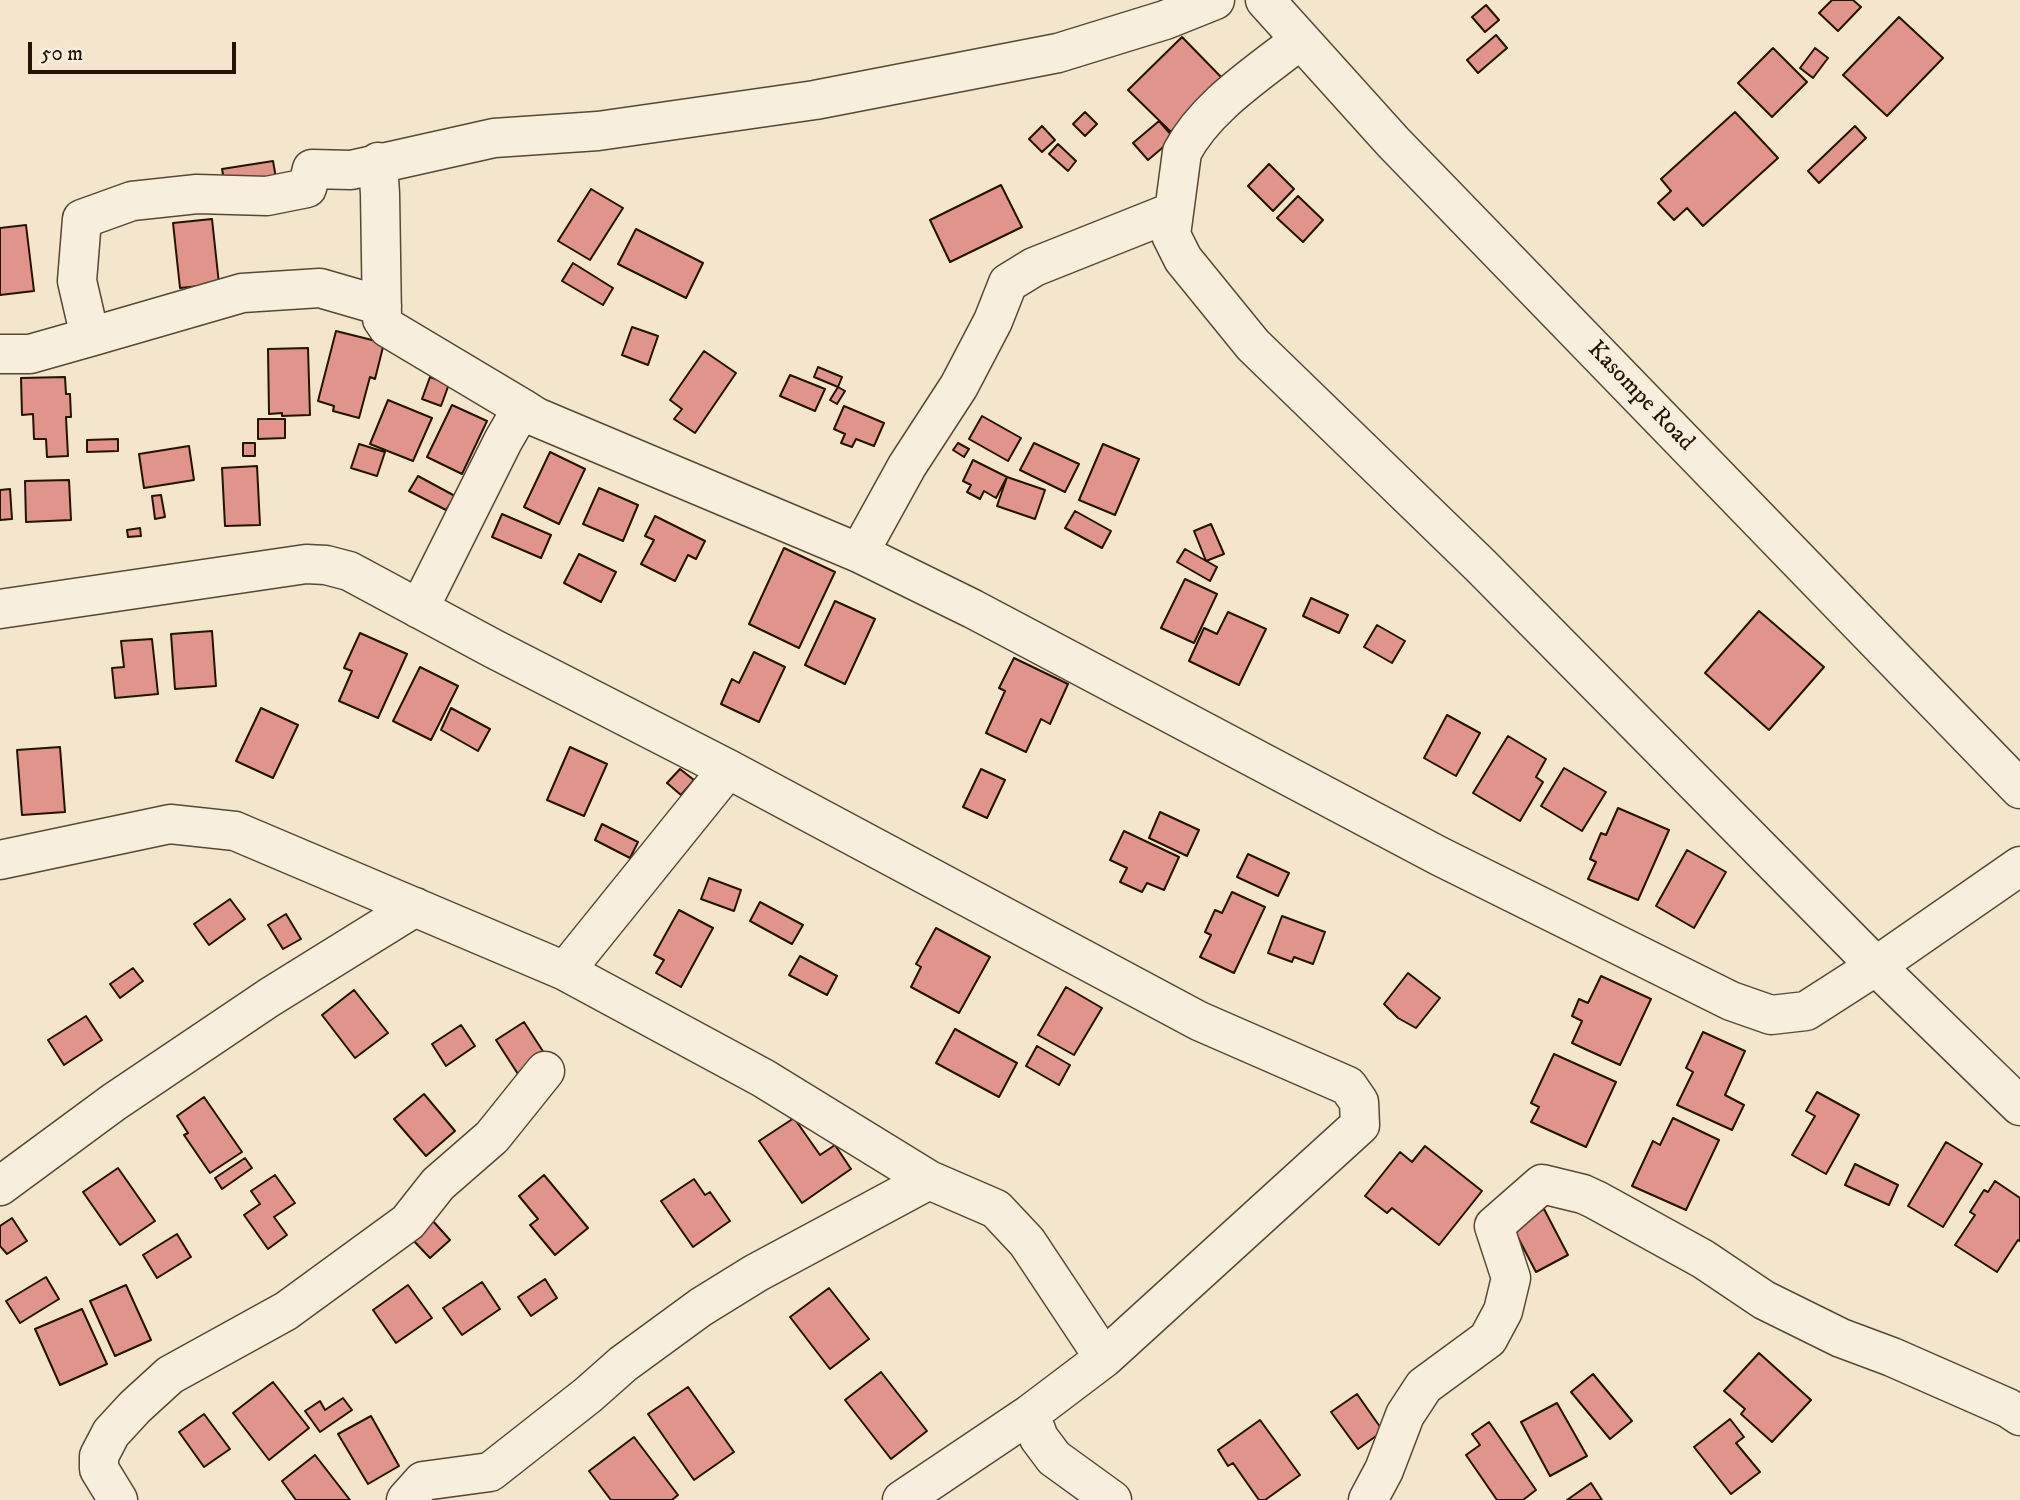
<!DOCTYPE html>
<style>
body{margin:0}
#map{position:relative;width:2020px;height:1500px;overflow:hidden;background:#f4e5cd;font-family:"IM FELL DW Pica",serif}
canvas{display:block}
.scale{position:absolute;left:28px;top:42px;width:208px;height:32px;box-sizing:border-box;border:4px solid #231300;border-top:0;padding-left:9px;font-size:21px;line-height:24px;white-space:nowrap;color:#231300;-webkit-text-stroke:5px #f8eede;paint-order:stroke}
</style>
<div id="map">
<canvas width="2020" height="1500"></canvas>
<div class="scale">50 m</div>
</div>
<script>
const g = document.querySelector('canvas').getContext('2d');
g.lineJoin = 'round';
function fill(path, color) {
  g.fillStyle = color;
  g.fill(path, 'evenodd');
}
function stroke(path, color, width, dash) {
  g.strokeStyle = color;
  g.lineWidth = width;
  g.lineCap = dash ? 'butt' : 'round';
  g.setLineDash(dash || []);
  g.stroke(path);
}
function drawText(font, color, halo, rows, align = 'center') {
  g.font = font + ' "IM FELL DW Pica",serif';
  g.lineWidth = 6;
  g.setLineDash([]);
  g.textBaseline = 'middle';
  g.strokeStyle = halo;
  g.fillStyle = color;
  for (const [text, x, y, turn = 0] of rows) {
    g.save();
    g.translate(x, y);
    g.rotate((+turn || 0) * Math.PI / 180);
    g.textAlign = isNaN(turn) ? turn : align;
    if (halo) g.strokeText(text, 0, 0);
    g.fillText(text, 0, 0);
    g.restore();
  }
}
const building = new Path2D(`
 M1832,0H1853L1861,7L1838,31L1819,13Z
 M1486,5L1499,20L1485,32L1472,17Z
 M1899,17L1943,58L1887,116L1843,75Z
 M1496,35L1507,48L1478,73L1467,60Z
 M1182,37L1224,80L1171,132L1128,90Z
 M1773,48L1807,82L1772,117L1738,83Z
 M1815,48L1828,58L1813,78L1800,68Z
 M1085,112L1097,124L1085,136L1073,124Z
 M1735,112L1778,158L1703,226L1687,208L1674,220L1658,203L1671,191L1661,179Z
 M1159,121L1174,138L1148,160L1133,143Z
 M1042,126L1055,140L1042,152L1029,139Z
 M1855,126L1866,138L1819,183L1808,171Z
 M1058,144L1076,161L1068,171L1049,154Z
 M273,161L277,184L226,191L222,169Z
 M1269,164L1294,189L1273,211L1248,186Z
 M1001,185L1022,227L950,262L930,220Z
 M591,189L623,208L590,260L558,241Z
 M1298,196L1323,220L1303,242L1277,218Z
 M212,219L219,284L180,288L173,223Z
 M26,225L34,291L0,295V228Z
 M636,229L703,263L686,298L618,264Z
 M573,263L613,288L603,305L562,281Z
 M632,327L658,336L648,365L622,355Z
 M336,331L384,343L375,379L370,377L359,418L333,411L334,406L318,401Z
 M308,348L310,415L282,416V413L269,414L268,349Z
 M704,351L736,373L695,433L674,419L682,409L670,400Z
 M818,367L842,377L838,387L814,377Z
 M790,375L825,389L815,411L780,396Z
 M65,377L66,394H70L71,417H66L68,456L47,457L46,439H34L33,414L22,415L21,378Z
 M430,377L449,384L441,406L422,399Z
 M838,387L845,391L837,404L830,400Z
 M388,400L432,418L413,461L370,444Z
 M452,405L487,421L462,474L427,457Z
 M844,406L884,423L874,446L856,439L852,447L841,443L845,434L834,429Z
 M982,416L1021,438L1008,461L969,439Z
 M258,419H285V438L258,439Z
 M118,439V451L87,452V440Z
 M243,443H255V456H243Z
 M958,443L969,449L964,457L953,450Z
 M1034,443L1079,464L1065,492L1020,470Z
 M359,444L385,452L377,476L351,468Z
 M1103,444L1139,459L1115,515L1079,500Z
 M189,446L194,480L144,488L139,454Z
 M550,452L585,469L559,524L524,507Z
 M973,460L1007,477L996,498L984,491L980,499L967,492L971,485L963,481Z
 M257,466L260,525L225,526L222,468Z
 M418,476L455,496L446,510L409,491Z
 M1007,477L1045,490L1035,519L997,506Z
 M69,480L71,520L26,522L25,481Z
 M599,488L638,505L623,541L583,524Z
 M10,489L12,519L0,520V490Z
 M161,495L165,517L155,519L152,496Z
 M1075,511L1111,531L1102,548L1065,528Z
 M502,514L551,535L541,558L492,537Z
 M655,516L705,541L696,559L688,555L675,581L641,564L654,540L645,536Z
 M1211,524L1224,554L1206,561L1194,531Z
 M140,528L141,536L128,537L127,530Z
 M784,548L835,572L799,648L749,624Z
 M1185,549L1217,567L1210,581L1177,562Z
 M579,554L616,572L601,602L564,583Z
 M1185,579L1217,594L1194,643L1161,628Z
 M1311,598L1348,615L1339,633L1303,616Z
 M835,601L875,619L845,684L805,665Z
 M1759,611L1824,667L1769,730L1705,673Z
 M1228,612L1266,629L1239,685L1189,661L1204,628L1217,634Z
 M1377,625L1405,641L1392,663L1364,647Z
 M212,631L216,686L175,689L171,634Z
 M360,633L407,654L378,718L339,701L352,671L344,668Z
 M152,639L158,694L115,698L112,668L124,667L121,641Z
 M754,652L785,667L759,722L721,704L732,679L739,683Z
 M1014,658L1068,684L1050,724L1041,719L1026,752L986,733L1005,691L999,688Z
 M420,667L458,686L431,740L393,721Z
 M261,708L298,725L273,778L236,761Z
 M451,708L490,729L478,751L441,730Z
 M1447,715L1480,733L1456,776L1424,758Z
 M1508,736L1546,759L1536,777L1543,782L1520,821L1473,793Z
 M60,747L65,812L22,815L17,750Z
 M570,747L607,764L584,816L547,800Z
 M1564,768L1606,792L1582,831L1541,806Z
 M680,769L694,780L681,795L667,783Z
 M981,769L1005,780L987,818L963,807Z
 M1618,808L1669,830L1638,900L1588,879L1596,862L1590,859L1601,833L1606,835Z
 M1160,812L1199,830L1187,856L1149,838Z
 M602,824L638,842L630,858L595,840Z
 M1124,831L1179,857L1164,890L1147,883L1142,892L1120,882L1127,868L1110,860Z
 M1687,850L1726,872L1694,928L1656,906Z
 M1248,854L1289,873L1278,896L1237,877Z
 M709,878L741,890L734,911L701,899Z
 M1232,892L1265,907L1234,973L1200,957L1211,935L1205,932L1215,910L1222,913Z
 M230,899L245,919L209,945L194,924Z
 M760,902L803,925L792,944L750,921Z
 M679,910L713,928L681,987L656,973L664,960L654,955Z
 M286,914L301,939L283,949L268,925Z
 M1282,916L1325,932L1313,964L1294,957L1292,962L1268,953Z
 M936,928L990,957L959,1013L911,987L921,967L916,964Z
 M800,956L837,976L827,995L789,975Z
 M133,968L143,981L120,998L110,984Z
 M1408,973L1440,998L1416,1028L1398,1018L1384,1004Z
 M1601,976L1651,999L1620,1065L1572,1043L1582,1021L1572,1016L1579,999L1588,1003Z
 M1066,987L1102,1008L1074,1055L1038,1035Z
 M354,990L388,1033L355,1058L322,1015Z
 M86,1016L102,1040L64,1065L48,1040Z
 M524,1022L546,1056L518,1074L496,1040Z
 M461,1025L475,1046L446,1066L432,1044Z
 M955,1029L1017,1063L999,1097L936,1063Z
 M1703,1032L1745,1051L1725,1095L1744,1105L1732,1130L1677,1105L1693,1072L1686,1068Z
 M1037,1046L1070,1065L1059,1085L1026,1066Z
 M1554,1054L1616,1082L1586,1147L1531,1122L1539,1107L1531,1103Z
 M1817,1092L1859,1115L1826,1174L1792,1155L1815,1116L1806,1111Z
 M424,1094L455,1131L426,1156L394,1119Z
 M204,1097L242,1152L210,1173L184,1135L188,1133L177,1116Z
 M794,1118L820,1155L835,1145L851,1169L802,1203L759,1141Z
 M1673,1118L1719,1140L1686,1210L1632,1186L1653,1141L1660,1145Z
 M1946,1142L1982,1164L1943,1227L1908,1206Z
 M1425,1146L1482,1191L1439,1245L1392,1208L1387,1213L1365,1196L1400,1152L1412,1162Z
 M245,1158L252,1168L222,1189L215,1178Z
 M1855,1164L1898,1185L1889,1205L1845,1185Z
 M118,1168L155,1221L120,1245L83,1192Z
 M275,1175L295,1203L274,1217L287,1235L268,1249L244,1215L260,1204L251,1191Z
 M544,1175L588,1228L555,1255L530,1225L538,1219L519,1196Z
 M694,1179L705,1195L710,1192L730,1221L693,1247L661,1201Z
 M1995,1181L2020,1198V1241L2018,1240L1997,1272L1955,1245L1975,1215L1970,1212L1984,1190L1988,1192Z
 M1544,1209L1568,1255L1536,1272L1512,1226Z
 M12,1218L27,1241L7,1254L0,1246V1226Z
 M432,1220L450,1240L430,1258L411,1238Z
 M177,1234L191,1257L157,1278L143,1255Z
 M46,1277L59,1299L20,1323L6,1301Z
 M545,1279L557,1298L531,1316L518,1297Z
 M482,1282L500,1309L462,1335L443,1308Z
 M126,1285L151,1340L115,1356L90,1301Z
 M408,1285L432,1318L396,1343L373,1310Z
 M829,1288L869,1339L830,1369L790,1317Z
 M82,1309L107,1364L60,1385L35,1329Z
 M1759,1353L1811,1400L1772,1442L1741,1414L1745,1409L1724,1391Z
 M881,1372L927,1431L891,1459L845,1400Z
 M1593,1374L1632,1421L1610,1439L1571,1392Z
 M273,1382L309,1428L269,1460L233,1413Z
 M688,1387L734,1452L694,1480L648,1414Z
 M1357,1394L1383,1431L1358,1449L1331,1412Z
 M343,1398L352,1410L320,1432L305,1411L320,1401L325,1410Z
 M1557,1403L1587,1456L1550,1476L1521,1422Z
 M204,1414L230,1449L204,1467L179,1432Z
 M371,1416L399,1466L368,1484L338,1434Z
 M1730,1419L1744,1437L1736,1443L1760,1472L1731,1494L1694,1447Z
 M1260,1420L1300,1475L1265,1500H1259L1233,1463L1228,1466L1218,1450Z
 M1489,1422L1536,1490L1523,1500H1497L1466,1455L1480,1445L1472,1434Z
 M634,1437L678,1495L672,1500H611L589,1471Z
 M315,1455L350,1500H296L282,1481Z
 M1591,1483L1602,1500H1567Z`);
fill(building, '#e0948b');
stroke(building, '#231300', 2);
const minor = new Path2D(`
 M1265,0L1393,142L2020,789
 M1300,40C1259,73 1207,105 1182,152L1171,235L1183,259L1253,345L1481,566L1876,966L2020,1106
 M378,162L380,194L382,319L388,328L522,408
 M90,337L242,293L320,288L382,306
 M0,354H30L90,337L77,281L82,219L132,201L197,194L267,196L307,188L312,169L351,170L494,138L598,131L815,100L1058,53L1165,20L1215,0
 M859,553L907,466L959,386L993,321L1008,283L1034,267L1172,212
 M0,609L306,564L326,565L349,571L494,649L728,769L1199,1021L1348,1086L1359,1102L1360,1125L1104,1358L1030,1414L902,1500
 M419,609L503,441L522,408L536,417L859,553L973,609L1439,856L1731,1001L1771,1015L1806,1011L1876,966L2020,866
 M0,860L170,824L235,831L565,971L763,1078L929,1180L996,1209L1027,1242L1104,1358
 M565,971L728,769
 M0,1186L114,1102L270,997L415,907
 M1030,1414L1039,1438L1054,1458L1112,1500
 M118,1500L99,1469V1456L111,1433L135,1407L170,1375L286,1311L408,1222L438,1184L492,1137L545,1071
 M406,1500L423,1481L490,1472L588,1395L623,1364L701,1307L756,1273L929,1180
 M1368,1500L1384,1470L1405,1415L1424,1386L1488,1339L1503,1311L1511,1278L1494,1226L1542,1184L1583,1194L1596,1200L1703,1259L1764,1300L1841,1338L1892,1357L2008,1408L2020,1416`);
stroke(minor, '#574833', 41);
stroke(minor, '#f8eede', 38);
drawText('24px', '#231300', '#f8eede', [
 ["Kasompe Road",1640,397,46]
]);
</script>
